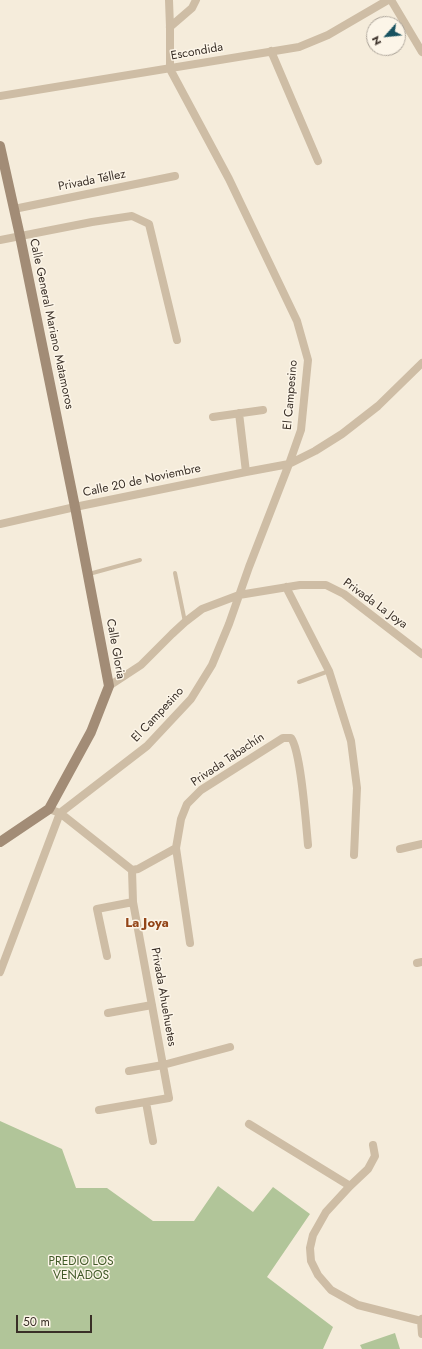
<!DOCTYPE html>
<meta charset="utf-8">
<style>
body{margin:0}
#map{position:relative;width:422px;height:1349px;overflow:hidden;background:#f5ecdb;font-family:Jost,sans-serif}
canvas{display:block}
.north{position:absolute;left:366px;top:16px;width:40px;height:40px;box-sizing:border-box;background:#fcf5e8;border:1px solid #aea69b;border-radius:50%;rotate:243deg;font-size:11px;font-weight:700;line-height:16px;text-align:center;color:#392f27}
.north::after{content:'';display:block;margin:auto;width:14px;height:18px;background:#185260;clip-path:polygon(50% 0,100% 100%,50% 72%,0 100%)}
.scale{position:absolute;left:16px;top:1315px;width:76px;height:18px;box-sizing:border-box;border:2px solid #392f27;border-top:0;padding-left:5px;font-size:12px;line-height:14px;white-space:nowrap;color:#392f27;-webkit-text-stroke:3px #fcf5e8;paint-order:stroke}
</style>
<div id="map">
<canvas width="422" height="1349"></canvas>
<div class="north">N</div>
<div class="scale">50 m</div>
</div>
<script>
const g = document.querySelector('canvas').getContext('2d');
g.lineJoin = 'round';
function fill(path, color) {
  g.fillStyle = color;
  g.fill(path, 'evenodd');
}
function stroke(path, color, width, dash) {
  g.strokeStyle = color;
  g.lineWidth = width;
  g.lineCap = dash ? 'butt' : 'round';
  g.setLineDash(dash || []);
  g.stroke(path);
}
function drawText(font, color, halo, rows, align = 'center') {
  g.font = font + ' Jost,sans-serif';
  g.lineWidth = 3;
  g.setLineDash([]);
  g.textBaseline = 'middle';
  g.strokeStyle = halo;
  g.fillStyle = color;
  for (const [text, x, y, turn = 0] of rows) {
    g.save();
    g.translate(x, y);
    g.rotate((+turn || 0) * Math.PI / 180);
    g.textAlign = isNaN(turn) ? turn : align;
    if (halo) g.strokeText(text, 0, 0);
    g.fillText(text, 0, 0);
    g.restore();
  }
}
fill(new Path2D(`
 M0,1121L62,1149L76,1188H107L153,1221H194L218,1186L253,1212L273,1187L310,1214L267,1277L333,1327L323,1349H0Z
 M395,1333L400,1349H362L360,1345Z`), '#b1c599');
stroke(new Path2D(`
 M175,573L185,622
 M89,574L140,560
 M299,682L329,671`), '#cebda5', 4);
stroke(new Path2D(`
 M391,0L422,52
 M170,27L192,8L196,0
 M271,51L318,161
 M0,96L299,47L328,35L388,0
 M14,209L175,176
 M0,240L92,222L132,216L149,224L177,340
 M239,413L246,472
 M213,417L263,410
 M0,524L75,507L246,472L289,464L315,451L342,434L378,406L422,363
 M286,587L329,671L351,741L357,788L354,855
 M109,686L141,665L172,634L185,622L202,609L239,595L300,585H326L344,594L422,654
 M49,809L60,813L132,870
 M176,848L190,943
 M400,849L422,844
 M132,870L138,869L176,848L181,819L187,804L201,790L283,738H291C301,751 306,824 308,845
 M107,956L97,909L133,902
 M417,963L422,962
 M0,972L60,813L147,746L191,699L212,665L229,624L249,567L289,464L301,430L308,360L297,321L229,179L170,69V27L169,0
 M108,1013L152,1005
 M129,1071L163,1065L230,1047
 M146,1102L153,1141
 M99,1110L169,1098L133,902L132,870
 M249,1124L350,1186
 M373,1145L375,1156L368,1169L350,1186L326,1212L313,1235L310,1248L311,1261L318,1275L331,1290L358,1305L421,1321
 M422,1319L421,1321L422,1334`), '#cebda5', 8);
stroke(new Path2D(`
 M0,146L20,236L75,507L109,686L91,732L49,809L0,842`), '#a28c76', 10);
drawText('12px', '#392f27', '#fcf5e8', [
 ["Escondida",197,52,-10],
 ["Privada Téllez",92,181,-11],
 ["Calle General Mariano Matamoros",51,324,78],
 ["El Campesino",291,395,-85],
 ["Calle 20 de Noviembre",142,481,-12],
 ["Privada La Joya",375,604,36],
 ["Calle Gloria",115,649,80],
 ["El Campesino",158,715,-47],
 ["Privada Tabachín",228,760,-34],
 ["Privada Ahuehuetes",163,997,80]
]);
drawText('12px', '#415a28', '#fcf5e8', [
 ["PREDIO LOS",81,1262],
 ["VENADOS",81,1276]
]);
drawText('bold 13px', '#924417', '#fcf5e8', [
 ["La Joya",147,924]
]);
</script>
